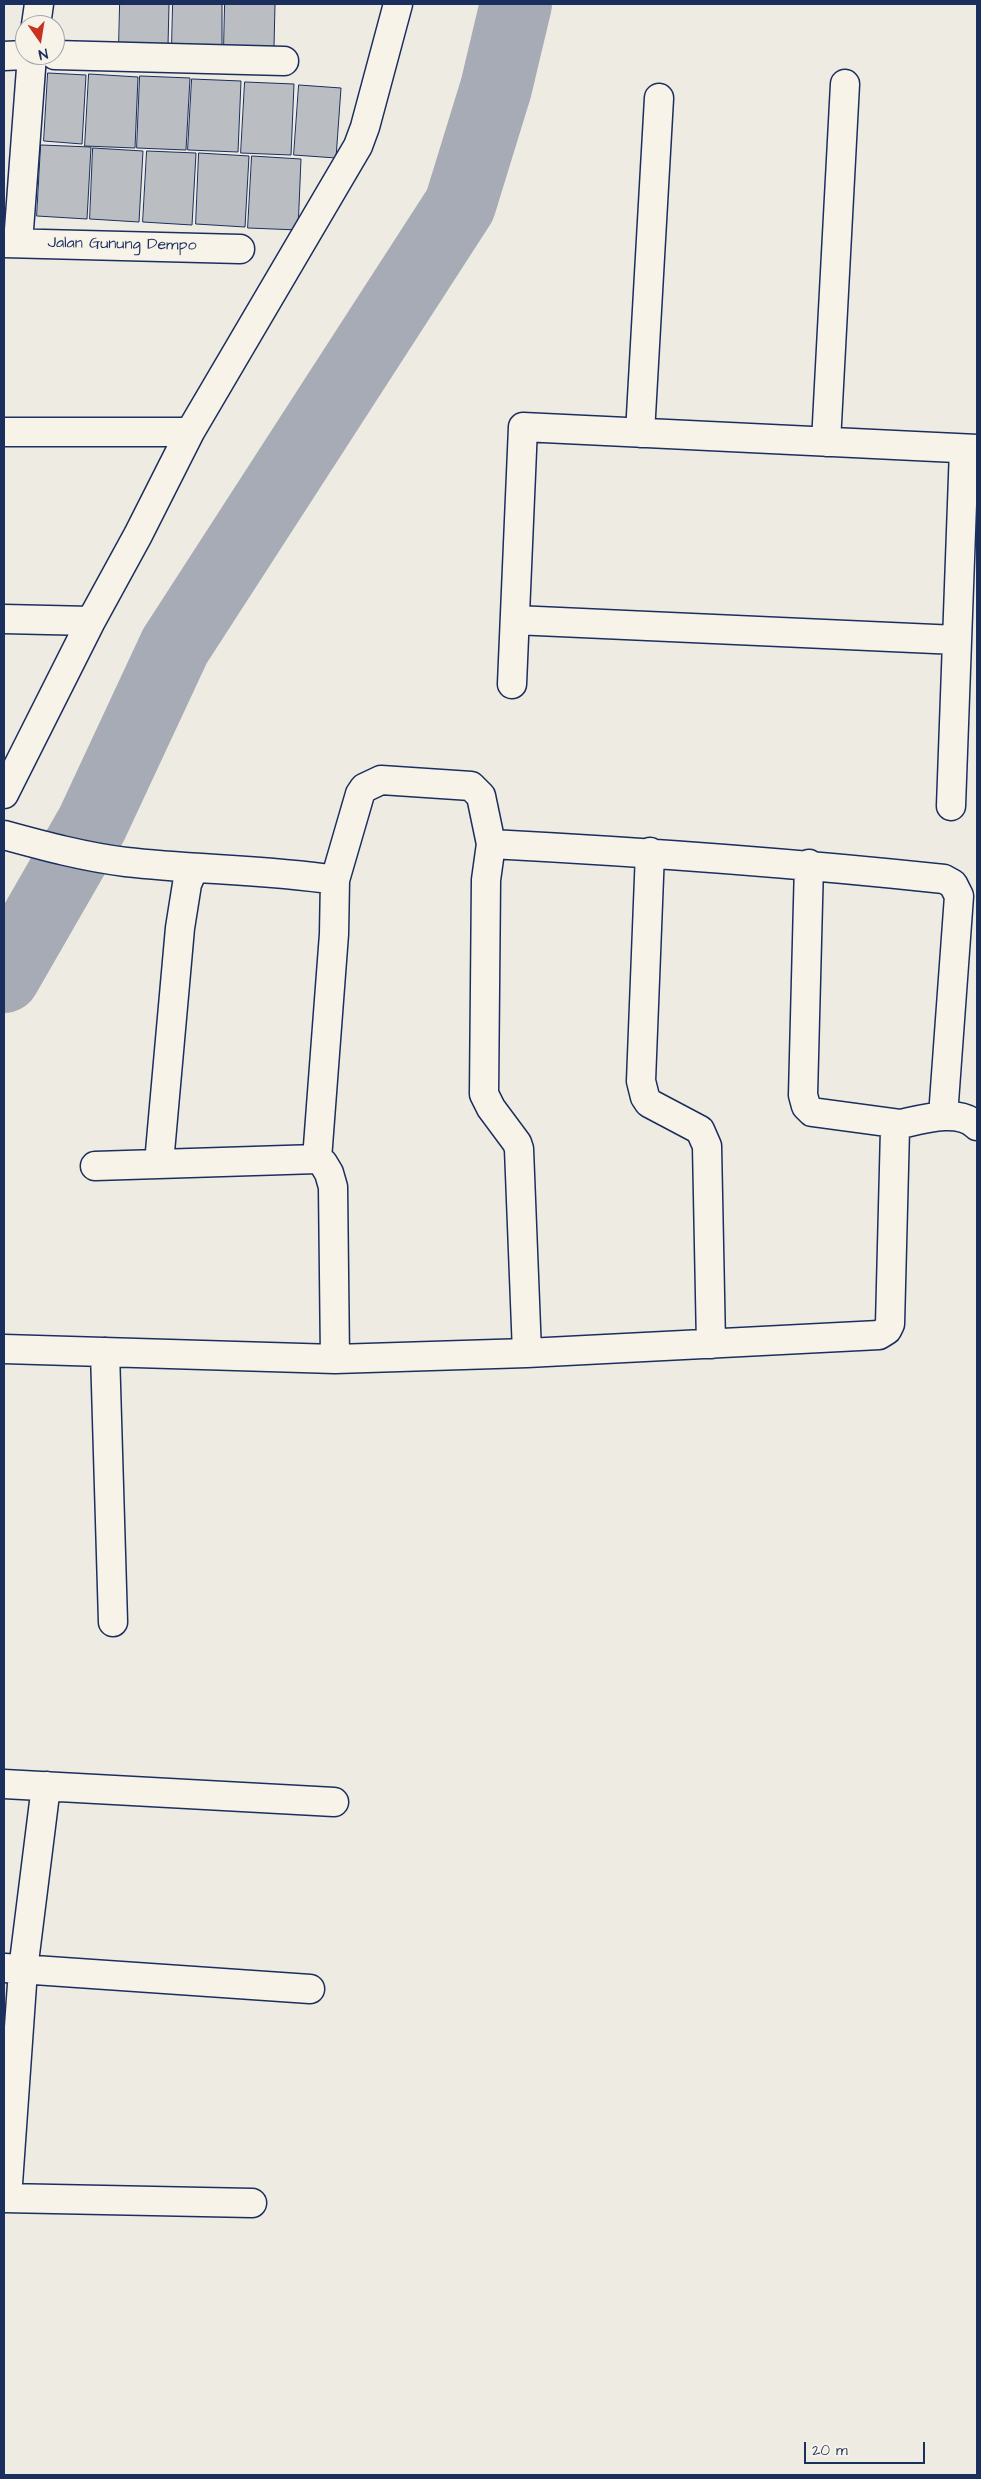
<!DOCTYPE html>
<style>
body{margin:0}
#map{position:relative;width:981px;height:2479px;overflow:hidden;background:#eeebe2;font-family:"Architects Daughter",sans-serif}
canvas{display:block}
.frame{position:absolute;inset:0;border:5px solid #1b2f5e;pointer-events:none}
.north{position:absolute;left:15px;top:15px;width:50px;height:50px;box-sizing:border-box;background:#f7f3e8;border:1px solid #9fa5b1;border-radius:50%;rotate:167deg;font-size:14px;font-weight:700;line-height:20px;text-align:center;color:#1b2f5e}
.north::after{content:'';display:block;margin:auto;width:18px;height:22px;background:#c8321e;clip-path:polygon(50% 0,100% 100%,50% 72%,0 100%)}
.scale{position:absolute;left:804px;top:2442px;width:121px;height:22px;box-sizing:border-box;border:2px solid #1b2f5e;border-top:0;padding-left:6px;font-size:15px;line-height:18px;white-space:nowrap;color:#1b2f5e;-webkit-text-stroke:4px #f7f3e8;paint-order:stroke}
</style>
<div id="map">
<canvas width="981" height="2479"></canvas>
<div class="frame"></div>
<div class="north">N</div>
<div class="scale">20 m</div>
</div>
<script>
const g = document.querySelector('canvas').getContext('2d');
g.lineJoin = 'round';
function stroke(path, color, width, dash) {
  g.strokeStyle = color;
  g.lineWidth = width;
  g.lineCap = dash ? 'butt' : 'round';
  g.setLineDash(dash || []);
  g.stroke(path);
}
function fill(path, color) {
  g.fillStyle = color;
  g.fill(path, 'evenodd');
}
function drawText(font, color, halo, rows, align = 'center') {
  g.font = font + ' "Architects Daughter",sans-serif';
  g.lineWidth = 5;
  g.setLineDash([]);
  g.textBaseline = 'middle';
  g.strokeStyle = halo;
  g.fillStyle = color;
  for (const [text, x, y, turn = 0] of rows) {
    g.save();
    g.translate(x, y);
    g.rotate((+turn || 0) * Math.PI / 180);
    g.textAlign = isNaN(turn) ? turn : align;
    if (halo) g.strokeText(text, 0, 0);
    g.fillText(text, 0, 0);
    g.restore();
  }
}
stroke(new Path2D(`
 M4,977L92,824L175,646L460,205L496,88L516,4`), '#a6abb5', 72);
const building = new Path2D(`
 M120,4H169L168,46L119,45Z
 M173,4H222V46L172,45Z
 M225,4H275L274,47H224Z
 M48,73L86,75L82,144L44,141Z
 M89,74L138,77L135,148L85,146Z
 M140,76L190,78L186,150L137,148Z
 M192,79L241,81L238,152L188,150Z
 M245,82L294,84L291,155L241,153Z
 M299,85L341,88L336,158L294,155Z
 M41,145L91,147L87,219L37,216Z
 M93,148L143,151L139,222L90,219Z
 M147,151L196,153L192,225L143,222Z
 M199,153L249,156L245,227L196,224Z
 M252,156L301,159L298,230L248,228Z`);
fill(building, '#babdc2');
stroke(building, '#1b2f5e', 1);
const minor = new Path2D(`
 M36,25L39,4
 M55,55L284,61
 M4,56L25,55
 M4,243L240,249
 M18,243L32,55
 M4,432H190
 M640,433L659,98
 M826,442L845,84
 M4,619L91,621
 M515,620L957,640
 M512,684L523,427L977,449
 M4,794L91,621L138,535L190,432L358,146L365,127L398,4
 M951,806L964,449
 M4,835C44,846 85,857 126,862C196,870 266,869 335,880
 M491,844C643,852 794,863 944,879L953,884L959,896L943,1116
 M650,852L641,1081L645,1097L649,1103L700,1130L707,1146L711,1344
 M809,864L803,1095L806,1106L812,1112L901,1124
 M317,1159L334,934L335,880L360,794L364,788L381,780L471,786L481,796L491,844L486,880L484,1094L491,1108L517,1143L519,1149L527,1353
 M159,1163L180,928L187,884L194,868
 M95,1166L317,1159L323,1163L329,1173L333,1187L335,1359
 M4,1349L335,1359L527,1353L879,1335L887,1330L890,1324L895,1129L901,1124C923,1119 959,1108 977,1126
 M105,1352L113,1622
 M4,1784L334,1802
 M5,1968L310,1989
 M4,2198L252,2203
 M7,2198L23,1970L46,1786`);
stroke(minor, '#1b2f5e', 31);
stroke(minor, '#f7f3e8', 28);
drawText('16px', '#1b2f5e', '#f7f3e8', [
 ["Jalan Gunung Dempo",122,245,1]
]);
</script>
